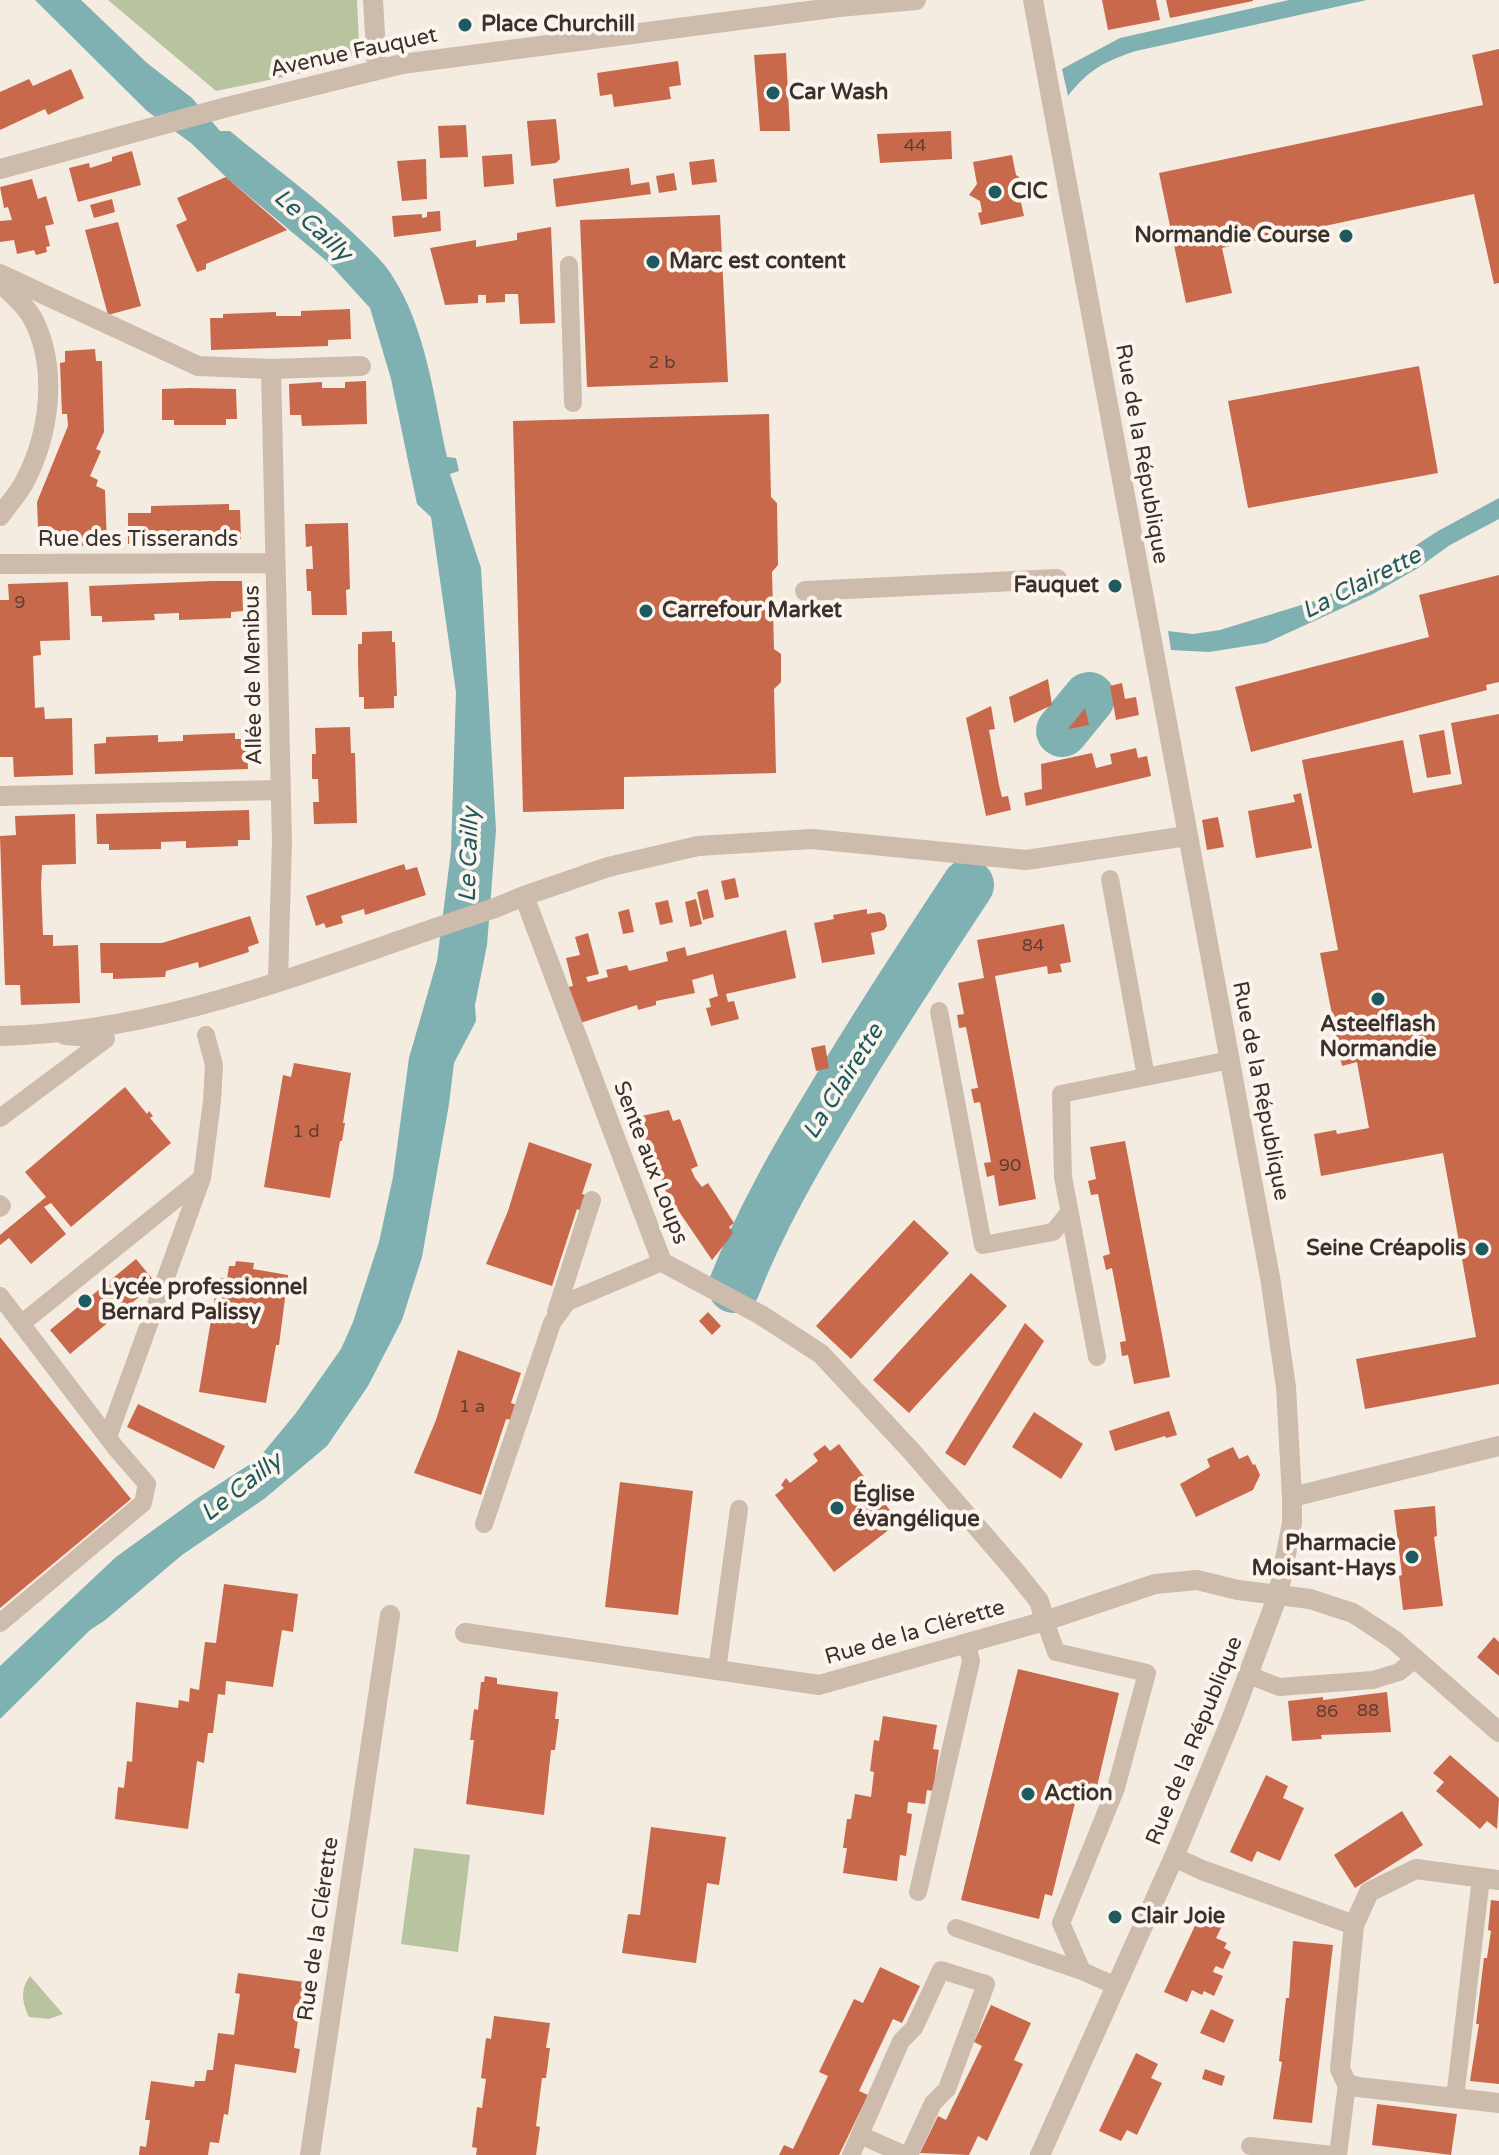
<!DOCTYPE html>
<meta charset="utf-8">
<style>
body{margin:0}
canvas{display:block;background:#f4ebe1}
</style>
<canvas width="1499" height="2155"></canvas>
<script>
const g = document.querySelector('canvas').getContext('2d');
g.lineJoin = 'round';
function fill(path, color) {
  g.fillStyle = color;
  g.fill(path, 'evenodd');
}
function stroke(path, color, width, dash) {
  g.strokeStyle = color;
  g.lineWidth = width;
  g.lineCap = dash ? 'butt' : 'round';
  g.setLineDash(dash || []);
  g.stroke(path);
}
function drawText(font, color, halo, rows, align = 'center') {
  g.font = font + ' "Varela Round",sans-serif';
  g.lineWidth = 8;
  g.setLineDash([]);
  g.textBaseline = 'middle';
  g.strokeStyle = halo;
  g.fillStyle = color;
  for (const [text, x, y, turn = 0] of rows) {
    g.save();
    g.translate(x, y);
    g.rotate((+turn || 0) * Math.PI / 180);
    g.textAlign = isNaN(turn) ? turn : align;
    if (halo) g.strokeText(text, 0, 0);
    g.fillText(text, 0, 0);
    g.restore();
  }
}
fill(new Path2D(`
 M108,0H357L359,44L346,64L216,91Z
 M414,1848L470,1855L458,1952L401,1944Z
 M30,1976L63,2014L49,2019L29,2017C22,2002 20,1989 30,1976Z`), '#b8c4a0');
fill(new Path2D(`
 M35,0H81L147,63L192,98L220,131H230C271,165 314,196 352,232C366,246 383,260 393,277C426,329 434,398 447,457L456,458L459,471L450,474L481,568L496,830L487,945L475,1005L476,1021L454,1063L449,1104L422,1257L402,1320L368,1386L327,1446L264,1499L182,1555L104,1621L90,1630L0,1719V1666L116,1557L199,1497L258,1459L296,1413L341,1349L353,1322L379,1242L393,1177L409,1058L437,961L451,851L456,692L431,517L417,504L391,379L370,308L329,263L226,177L191,143L147,111Z
 M1289,0H1367L1136,51C1105,61 1088,70 1068,96L1062,69L1120,38Z
 M1499,498V519L1450,545L1418,568L1373,594L1266,643L1209,652L1171,650L1168,631L1193,634L1220,630L1321,599L1389,563L1438,531Z`), '#7fb0b2');
stroke(new Path2D(`
 M1062,731L1089,698
 M734,1287C761,1218 798,1155 836,1092C878,1022 923,953 968,885`), '#7fb0b2', 52);
fill(new Path2D(`
 M1102,0H1156L1160,20L1108,30Z
 M1166,0H1253V1L1170,18Z
 M1499,49V283L1494,284L1474,194L1222,248L1232,293L1186,303L1159,173L1483,105L1472,55Z
 M786,53L790,131H760L754,55Z
 M678,61L681,85L669,87L671,99L614,107L612,94L600,96L597,73Z
 M71,69L84,98L48,115L45,109L0,130V92L29,79L33,86Z
 M556,119L560,159L556,163L531,166L527,121Z
 M466,125L468,157L440,158L438,126Z
 M951,131L952,159L880,163L877,134Z
 M132,151L141,185L78,202L69,168L89,163L90,168L112,161V157Z
 M512,154L514,184L484,187L482,156Z
 M1012,155L1016,175L1024,180L1018,189L1024,216L981,225L978,213L982,212L980,201L969,195L977,184L973,162Z
 M426,159L427,199L402,201L397,161Z
 M714,159L717,182L692,185L689,162Z
 M629,168L631,185L649,182L651,194L556,207L553,179Z
 M674,173L677,190L659,193L656,176Z
 M226,177L287,230L206,264V269L197,272L176,225L187,220L177,198Z
 M32,179L38,199L46,196L54,224L45,226L50,246L46,247L47,252L36,255L34,250L17,254L14,240L0,242V221L12,220L8,207L4,208L0,187Z
 M112,199L115,212L94,218L90,205Z
 M440,211L441,231L394,237L392,216L422,214V218L427,217V212Z
 M720,215L728,382L587,387L580,220Z
 M118,222L141,306L108,315L85,230Z
 M551,227L555,323L520,324L518,294H505V302L486,303V295H478V303L445,305L430,248L476,240V247L517,240V233Z
 M350,309L351,339L328,340V346L211,350L210,318H223V314L276,312V316H301V311Z
 M95,349L96,361H102L104,432L96,449L101,451L90,476L98,480L96,486L105,490L107,545L48,547L47,527H38L37,502L68,426L67,414H62L60,363L65,362V351Z
 M1419,366L1438,473L1248,508L1228,401Z
 M366,381L367,424L302,426L301,415H290L289,384L322,382V388H345V382Z
 M190,388L236,389L237,419H226V425H174V420H162V389Z
 M769,414L771,497L777,503L778,565L772,572L774,649L781,654V682L774,689L776,773L624,777V809L523,812L513,421Z
 M229,504V510H240L241,540L128,544V513H151V506Z
 M348,523L350,589L346,590L347,615H312L311,591H307L306,569H313L312,546L306,547L305,524Z
 M1499,575V682L1486,685L1487,690L1251,752L1235,687L1429,637L1419,595Z
 M212,581H242L243,611L231,612V618L179,620V613L154,614L155,620L102,622V616H91L89,586Z
 M68,582L70,640L40,641L41,655L33,656L35,708L44,707L45,719L72,718L73,775L14,777L13,757H0V600H9L8,584Z
 M392,631V642H395L397,696H394V708L364,709V697H359L358,662V644H362V632Z
 M1048,679L1052,705L1014,723L1009,697Z
 M1122,683L1125,699L1136,697L1139,715L1116,720L1110,686Z
 M991,706L995,729L989,730L999,785L1002,797L1008,796L1011,810L986,816L966,718Z
 M1085,708L1089,725L1068,729Z
 M1499,714V1384L1365,1409L1356,1359L1476,1337L1443,1153L1321,1176L1314,1134L1336,1130L1337,1134L1369,1128L1357,1062L1342,1066L1320,953L1338,950L1302,760L1403,740L1413,793L1462,784L1451,723Z
 M350,727L351,753H355L357,823L314,824L313,802H319L318,779H312V754H316L315,728Z
 M1444,730L1451,774L1427,778L1419,735Z
 M235,733V739H247L248,769L95,774L94,744L106,743V737L158,735V742L183,741V735Z
 M1136,748L1138,758L1147,756L1151,776L1026,806L1024,793L1042,789L1041,764L1092,753L1096,768L1112,764L1110,754Z
 M1301,793L1312,848L1256,858L1248,811L1295,802L1293,795Z
 M249,810L250,840H238V846L186,848V841L161,842V849L109,850V844H97L96,814Z
 M75,814L76,864L42,865L41,884L43,935H53V946L78,945L80,1003L21,1005L20,985H5L0,836L16,835L15,816Z
 M1218,817L1224,847L1207,850L1202,820Z
 M404,864L406,870L417,867L426,895L365,915L364,909L341,916L343,923L326,928L324,923L316,926L306,896Z
 M735,878L739,897L725,900L721,881Z
 M708,889L714,917L703,920L697,892Z
 M696,899L702,924L690,927L685,902Z
 M668,900L673,922L660,925L655,903Z
 M629,909L634,932L623,934L618,912Z
 M867,909V914L880,912L885,915L887,926L884,930L871,933L875,954L822,963L814,923L834,919L833,915Z
 M250,916L259,943L248,947L249,952L199,968L198,962L166,971L165,977L113,979V973H101L100,943H162Z
 M1064,924L1071,962L1060,964L1062,972L1048,974L1047,966L995,976L1036,1199L999,1206L994,1175L987,1177L984,1163L991,1162L980,1102L974,1103L971,1089L978,1088L966,1027L959,1028L957,1015L964,1014L958,983L984,978L977,940Z
 M786,930L796,978L726,994L728,1002L734,1001L739,1019L711,1026L706,1008L711,1007L709,999L718,996L713,974L692,980L695,993L656,1001V1005L638,1010L637,1005L577,1024L564,988L573,986L566,958L580,955L575,937L588,933L599,974L586,977L588,982L608,977L606,970L627,965L629,971L668,961L666,952L685,947L687,956Z
 M825,1045L829,1068L816,1071L811,1048Z
 M294,1063L351,1073L343,1123H345L342,1141H340L330,1198L264,1187L283,1075L291,1077Z
 M125,1087L147,1114L149,1111L153,1116L150,1118L171,1143L71,1227L51,1203L44,1207L66,1234L31,1264L9,1238L0,1245V1235L46,1197L25,1172Z
 M669,1110L673,1121L680,1119L698,1166L691,1169L695,1178L702,1187L708,1183L734,1223L729,1227L733,1232L728,1240L712,1260L667,1194L637,1117Z
 M1125,1141L1170,1377L1134,1384L1128,1355L1122,1356L1120,1342L1126,1341L1112,1268L1106,1270L1103,1256L1110,1254L1098,1194L1091,1195L1088,1181L1096,1179L1090,1147Z
 M529,1142L592,1164L582,1194L589,1196L583,1212L577,1209L552,1286L486,1264L508,1211Z
 M914,1220L949,1253L851,1359L816,1326Z
 M136,1259L156,1283L70,1354L50,1330Z
 M236,1261L254,1263L253,1269L288,1275L279,1345H276L266,1403L199,1392L218,1278L227,1279L229,1266H235Z
 M971,1273L1007,1306L909,1413L873,1380Z
 M708,1312L721,1326L712,1335L699,1321Z
 M1025,1323L1044,1341L965,1466L945,1453Z
 M0,1337L131,1499L0,1608Z
 M458,1350L521,1373L511,1403L517,1405L512,1420L506,1419L481,1495L414,1473L436,1420Z
 M138,1404L225,1446L214,1469L127,1427Z
 M1169,1411L1177,1435L1166,1438L1165,1436L1115,1451L1109,1431Z
 M1034,1412L1083,1444L1061,1479L1012,1447Z
 M839,1444L899,1522L834,1572L775,1495L784,1488L781,1485L786,1478L790,1483L818,1461L813,1454L825,1445L830,1451Z
 M1233,1447L1239,1459L1248,1455L1253,1465L1255,1464L1260,1475L1253,1490L1196,1517L1180,1484L1210,1467L1207,1459Z
 M620,1482L693,1491L678,1615L605,1607Z
 M1435,1506L1437,1536L1434,1537L1443,1606L1403,1610L1399,1576L1402,1575L1394,1510Z
 M224,1584L298,1594L293,1632L282,1630L273,1687L226,1681L225,1695L218,1694L213,1733H208L204,1763L197,1761L188,1829L115,1819L118,1787L124,1788L127,1761L132,1762L136,1702L178,1708L179,1700L189,1702L190,1688L199,1690L205,1642L216,1643Z
 M1494,1637L1499,1642V1676L1477,1657Z
 M1018,1669L1119,1693L1094,1799L1077,1795L1052,1896L1045,1894L1039,1919L961,1900Z
 M485,1676L497,1678V1684L558,1692L555,1719H559L555,1750H551L544,1815L466,1804L474,1740H470L474,1709L478,1710L481,1682H484Z
 M1387,1692L1391,1732L1321,1735L1322,1739L1292,1741L1288,1701L1323,1697V1700Z
 M883,1716L937,1725L933,1749L939,1750L933,1791L927,1790L925,1804L908,1802L907,1813L912,1814L906,1856L900,1855L897,1881L843,1873L847,1848H843L847,1819H851L855,1794L871,1797L874,1772L870,1771L874,1740L879,1741Z
 M1450,1755L1499,1798L1497,1829L1487,1821L1480,1829L1436,1791L1444,1782L1433,1773Z
 M1266,1775L1288,1786L1283,1798L1304,1808L1280,1861L1257,1851L1252,1862L1230,1852Z
 M1402,1811L1423,1845L1355,1888L1334,1855Z
 M651,1827L726,1837L719,1885L707,1883L696,1963L622,1953L628,1914L640,1915Z
 M1491,1900L1499,1901V2084L1470,2081L1479,2024H1476L1484,1958H1487L1491,1931L1488,1930Z
 M1200,1915L1222,1926L1216,1938L1227,1943L1224,1948L1231,1952L1223,1969L1216,1966L1214,1969L1213,1972L1223,1976L1214,1996L1204,1991L1202,1995L1192,1990L1187,2002L1164,1992Z
 M1293,1941L1333,1945L1312,2123L1273,2119L1282,2062L1279,2061L1286,1998H1289Z
 M880,1967L920,1986L902,2023L893,2019L859,2091L868,2095L839,2155H779L784,2145L793,2149L828,2076L819,2072L854,1999L863,2003Z
 M238,1973L319,1984L315,2008L300,2006L294,2048L300,2049L296,2073L235,2064L228,2115L224,2114L219,2143L210,2142L208,2155H139L140,2146L146,2147L150,2120H145L151,2081L194,2087L195,2081H205L207,2070H213L218,2033L234,2035L240,1994L235,1993Z
 M991,2005L1031,2023L1014,2060L1023,2064L987,2141L978,2136L969,2155L920,2153L938,2116L946,2120L982,2046L974,2042Z
 M1211,2009L1234,2020L1224,2043L1200,2033Z
 M494,2016L550,2023L546,2048H550L546,2078H542L536,2126L540,2127L536,2155H476L477,2148L472,2147L477,2107L482,2108L486,2079L481,2078L486,2038L491,2039Z
 M1136,2053L1158,2064L1151,2078L1162,2083L1137,2135L1127,2130L1121,2141L1099,2131Z
 M1205,2069L1225,2076L1222,2086L1202,2079Z
 M1377,2104L1457,2114L1451,2155L1372,2145Z`), '#c8694b');
stroke(new Path2D(`
 M569,265L573,403
 M1110,879L1146,1077
 M939,1011L983,1245L1053,1232L1070,1212
 M0,1118L106,1039L65,1036
 M202,1178L212,1101L214,1065L206,1035
 M0,1204L2,1206L0,1208
 M0,1296L115,1447L147,1484L143,1503L0,1623
 M556,1312L592,1200
 M21,1324L202,1178L108,1437
 M1097,1357L1063,1177L1061,1094L1230,1060
 M484,1524L552,1323L567,1302L662,1262
 M1045,1621L1056,1652L1147,1673L1116,1788L1061,1923L1082,1971
 M717,1670L739,1509
 M1249,1675L1279,1687L1373,1680L1399,1672L1415,1659
 M918,1892L971,1661L967,1644
 M956,1928L1082,1971L1116,1986
 M1455,2098L1481,1878
 M860,2135L905,2155
 M1250,2146L1333,2155
 M851,2155L901,2041L914,2028L941,1970L986,1984L947,2089L933,2103L909,2155
 M1338,2155L1347,2084`), '#cdbbac', 18);
stroke(new Path2D(`
 M805,591L1057,579`), '#cdbbac', 20);
stroke(new Path2D(`
 M373,0L377,69
 M0,169L227,107L402,64L839,7L916,0
 M0,274L198,366L271,369L282,841L278,980
 M0,282C11,294 25,304 33,319C58,368 50,433 25,481C19,493 8,505 0,516
 M271,369L361,366
 M0,564L276,563
 M0,796L281,790
 M524,896L662,1262L761,1315L821,1354L913,1453L1015,1571L1039,1601L1045,1621
 M0,1036C172,1033 334,960 495,908L524,896L608,867L698,846L812,839L1026,860L1187,836
 M465,1633L819,1685L1045,1621L1155,1584L1197,1580L1238,1590L1310,1599L1353,1613L1394,1640L1499,1732
 M1174,1857L1202,1870L1354,1925
 M1499,1880L1416,1869L1369,1892L1354,1925L1340,2069L1347,2084L1358,2087L1499,2103
 M310,2155L390,1615`), '#cdbbac', 20);
stroke(new Path2D(`
 M1033,0L1270,1277L1286,1387L1292,1497V1523L1278,1595L1231,1720L1174,1857L1040,2155
 M1292,1497L1499,1446`), '#cdbbac', 20);
for (const [x, y, r, color] of [
 [465,25,8,"#1f5a5e"],
 [773,93,8,"#1f5a5e"],
 [995,192,8,"#1f5a5e"],
 [1346,236,8,"#1f5a5e"],
 [653,262,8,"#1f5a5e"],
 [1115,586,8,"#1f5a5e"],
 [646,611,8,"#1f5a5e"],
 [1378,999,8,"#1f5a5e"],
 [1482,1249,8,"#1f5a5e"],
 [85,1301,8,"#1f5a5e"],
 [837,1508,8,"#1f5a5e"],
 [1412,1557,8,"#1f5a5e"],
 [1028,1794,8,"#1f5a5e"],
 [1115,1917,8,"#1f5a5e"]
]) {
  const dot = new Path2D();
  dot.arc(x, y, r, 0, 2 * Math.PI);
  g.fillStyle = color;
  g.fill(dot);
  stroke(dot, '#fbf5ee', 3);
}
drawText('18px', '#5e3e33', null, [
 ["44",915,146],
 ["2 b",662,363],
 ["9",20,603],
 ["84",1033,946],
 ["1 d",306,1132],
 ["90",1010,1166],
 ["1 a",472,1407],
 ["88",1368,1711],
 ["86",1327,1712]
]);
drawText('bold 22px', '#3b302b', '#fbf5ee', [
 ["Place Churchill",481,25],
 ["Car Wash",789,93],
 ["CIC",1011,192],
 ["Normandie Course",1330,236,"right"],
 ["Marc est content",669,262],
 ["Fauquet",1099,586,"right"],
 ["Carrefour Market",662,611],
 ["Asteelflash",1378,1025,"center"],
 ["Normandie",1378,1050,"center"],
 ["Seine Créapolis",1466,1249,"right"],
 ["Lycée professionnel",101,1288],
 ["Bernard Palissy",101,1313],
 ["Église",853,1495],
 ["évangélique",853,1520],
 ["Pharmacie",1396,1544,"right"],
 ["Moisant-Hays",1396,1569,"right"],
 ["Action",1044,1794],
 ["Clair Joie",1131,1917]
], 'left');
drawText('22px', '#3b302b', '#fbf5ee', [
 ["Avenue Fauquet",354,53,-12],
 ["Rue de la République",1141,454,80],
 ["Rue des Tisserands",138,540],
 ["Allée de Menibus",254,675,-91],
 ["Rue de la République",1260,1091,79],
 ["Sente aux Loups",650,1163,69],
 ["Rue de la Clérette",915,1633,-16],
 ["Rue de la République",1195,1741,-68],
 ["Rue de la Clérette",319,1929,-82]
]);
drawText('italic 24px', '#1f5a5e', '#fbf5ee', [
 ["Le Cailly",312,226,42],
 ["La Clairette",1362,584,-27],
 ["Le Cailly",470,855,-88],
 ["La Clairette",844,1082,-58],
 ["Le Cailly",242,1488,-38]
]);
</script>
